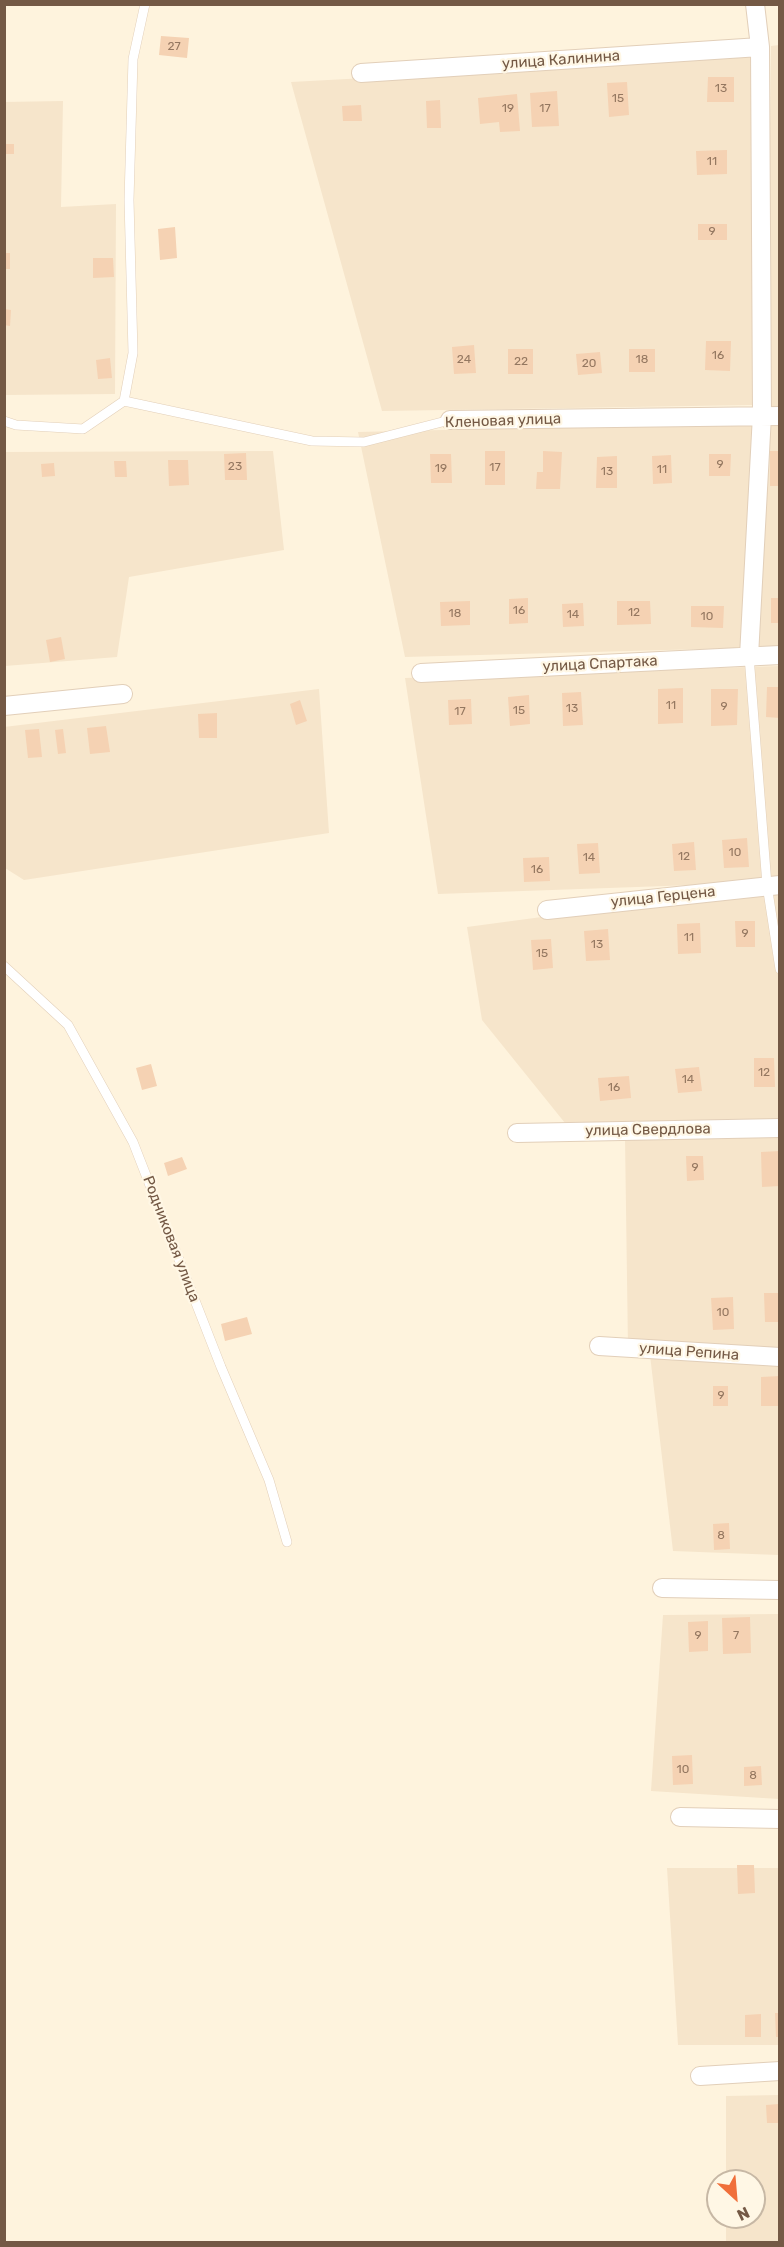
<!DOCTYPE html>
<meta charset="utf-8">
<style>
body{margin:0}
#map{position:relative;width:784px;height:2247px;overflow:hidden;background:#fef3dd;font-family:Rubik,sans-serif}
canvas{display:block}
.frame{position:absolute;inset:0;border:6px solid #745945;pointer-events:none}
.north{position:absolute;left:706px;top:2169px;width:60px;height:60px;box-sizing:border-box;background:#fff7e5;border:2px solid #c7b8a5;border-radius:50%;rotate:154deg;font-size:16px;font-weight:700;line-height:24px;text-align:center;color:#745945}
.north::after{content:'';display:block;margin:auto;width:21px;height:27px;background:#f06f3a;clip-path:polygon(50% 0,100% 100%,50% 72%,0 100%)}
</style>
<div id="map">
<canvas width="784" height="2247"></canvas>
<div class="frame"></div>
<div class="north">N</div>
</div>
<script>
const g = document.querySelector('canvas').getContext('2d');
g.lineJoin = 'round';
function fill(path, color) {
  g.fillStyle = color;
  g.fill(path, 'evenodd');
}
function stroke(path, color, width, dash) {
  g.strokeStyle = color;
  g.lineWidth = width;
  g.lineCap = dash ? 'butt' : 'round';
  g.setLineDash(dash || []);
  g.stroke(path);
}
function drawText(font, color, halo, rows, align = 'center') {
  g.font = font + ' Rubik,sans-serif';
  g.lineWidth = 4.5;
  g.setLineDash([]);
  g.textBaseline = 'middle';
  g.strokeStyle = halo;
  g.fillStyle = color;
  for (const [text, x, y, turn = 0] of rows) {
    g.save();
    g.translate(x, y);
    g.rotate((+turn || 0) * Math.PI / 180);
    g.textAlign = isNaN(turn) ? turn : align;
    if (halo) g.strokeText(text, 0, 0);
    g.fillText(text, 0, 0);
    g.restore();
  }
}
fill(new Path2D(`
 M779,45L780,407H767L771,46Z
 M756,57L753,405L382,411L291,82Z
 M63,101L61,207L116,204L115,394L5,395L4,102Z
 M779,422V647L405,657L358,432Z
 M273,451L284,550L129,577L117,657L5,666V452Z
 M779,666V882L438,894L405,678Z
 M319,689L329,833L24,880L5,868L4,727Z
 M751,889H779V1123H565L482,1020L467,927Z
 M779,1134V1349L628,1348L625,1138Z
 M650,1355L779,1357V1555L673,1551Z
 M779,1614V1799L651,1791L663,1615Z
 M667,1868H779V2045H678Z
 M779,2095V2242H726V2217H754V2181H726V2096Z`), '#f6e5cb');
fill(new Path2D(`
 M161,36L189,38L187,58L159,55Z
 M708,77H734V102H707Z
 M627,82L629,115L609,117L607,83Z
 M557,91L559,126L532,127L530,93Z
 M517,94L520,131L500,132L499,122L480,124L478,98Z
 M440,100L441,128H427L426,101Z
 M361,105L362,121H343L342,106Z
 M4,144H14V154H4Z
 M727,150V174L697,175L696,151Z
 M698,224H727V240H698Z
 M175,227L177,258L160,260L158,229Z
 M4,253H10V269H4Z
 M93,258H113L114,277L93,278Z
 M4,309L11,310L10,326L4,325Z
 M706,341H731L730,371L705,370Z
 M474,345L476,373L454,374L452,347Z
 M508,349H533V374H508Z
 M629,349H655V372H629Z
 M600,352L602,373L578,375L576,354Z
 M110,358L112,378L98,379L96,360Z
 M485,451H505V485H485Z
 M543,451L562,452L560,489H536L537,472H543Z
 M770,451H780V486H770Z
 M246,453L247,480H225L224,454Z
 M430,454H451L452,483H431Z
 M709,454H731L730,476H709Z
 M671,455L672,483L653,484L652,456Z
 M617,456V488H596L597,457Z
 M168,460H188L189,485L169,486Z
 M114,461H126L127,477H115Z
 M54,463L55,476L42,477L41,464Z
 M528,598V623L509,624V599Z
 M771,598H780V623H771Z
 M470,601V625L441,626L440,602Z
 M617,601H650L651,624L617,625Z
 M583,603L584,626L563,627L562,604Z
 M691,606H724L723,628L691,627Z
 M61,637L65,659L50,662L46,640Z
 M767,687H780V718L766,717Z
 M683,688V723L658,724V689Z
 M711,689H738L737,725L711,726Z
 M581,692L583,725L563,726L562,693Z
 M529,695L530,724L510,726L508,697Z
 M471,699L472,724L449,725L448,700Z
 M300,700L307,721L296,725L290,704Z
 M217,713V738H199L198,714Z
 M106,726L110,752L90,754L87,728Z
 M39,729L42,757L28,758L25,730Z
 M63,729L66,753L58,754L55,730Z
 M747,838L749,867L724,868L722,840Z
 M694,842L696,870L674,871L672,844Z
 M598,843L600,873L579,874L577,844Z
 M549,857L550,881L524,882L523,858Z
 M735,921H755V947H736Z
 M700,923L701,953L678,954L677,924Z
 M608,929L610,960L586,961L584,931Z
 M551,939L553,968L533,970L531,940Z
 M754,1058H774L775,1087H754Z
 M151,1064L157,1086L142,1090L136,1068Z
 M699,1067L702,1091L678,1093L675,1069Z
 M629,1076L631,1098L600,1101L598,1078Z
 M780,1151V1186L762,1187L761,1152Z
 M686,1156H703L704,1180L687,1181Z
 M182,1157L187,1169L168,1176L164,1163Z
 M764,1293H780V1322H765Z
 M733,1297L734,1329L713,1330L711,1298Z
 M247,1317L252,1334L225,1341L221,1324Z
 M780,1376V1406H761V1377Z
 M713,1386H728V1406H713Z
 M729,1523L730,1549L714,1550L713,1524Z
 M750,1617L751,1653L723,1654L722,1618Z
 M708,1621V1651L689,1652L688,1622Z
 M692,1755L693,1784L673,1785L672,1756Z
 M761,1766L762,1785L744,1786V1767Z
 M737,1865H754L755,1893L738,1894Z
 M775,2013H780V2037H776Z
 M761,2014V2037H745V2015Z
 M779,2104V2123H767L766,2105Z`), '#f5d2b3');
const service = new Path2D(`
 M124,401L312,441L364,442L450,420
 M4,421L16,425L83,429L124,401L133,353L129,200L133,59L145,4
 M749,656L767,885L780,969
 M4,966L68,1025L133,1142L221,1367L269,1480L287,1542`);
const minor = new Path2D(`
 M361,73L760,47
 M450,420L780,416
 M749,656L762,415L760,47L755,4
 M421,673L780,655
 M4,706L123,694
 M547,910L780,885
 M517,1133L780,1128
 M599,1346L780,1357
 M662,1588L780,1590
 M680,1817L780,1819
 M700,2076L780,2071`);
stroke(service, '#e2cfb9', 10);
stroke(minor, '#e2cfb9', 20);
stroke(service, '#fff', 9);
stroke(minor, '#fff', 18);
drawText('12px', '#947760', null, [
 ["27",174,47],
 ["13",721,89],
 ["15",618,99],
 ["19",508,109],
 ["17",545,109],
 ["11",712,162],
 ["9",712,232],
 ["16",718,356],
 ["24",464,360],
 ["18",642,360],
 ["22",521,362],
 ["20",589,364],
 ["9",720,465],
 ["23",235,467],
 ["17",495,468],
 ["19",441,469],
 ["11",662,470],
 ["13",607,472],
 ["16",519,611],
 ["12",634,613],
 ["18",455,614],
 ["14",573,615],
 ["10",707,617],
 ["11",671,706],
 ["9",724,707],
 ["13",572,709],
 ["15",519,711],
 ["17",460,712],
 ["10",735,853],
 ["12",684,857],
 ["14",589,858],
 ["16",537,870],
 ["9",745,934],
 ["11",689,938],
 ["13",597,945],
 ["15",542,954],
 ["12",764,1073],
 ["14",688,1080],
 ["16",614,1088],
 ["9",695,1168],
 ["10",723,1313],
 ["9",721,1396],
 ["8",721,1536],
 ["9",698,1636],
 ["7",736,1636],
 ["10",683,1770],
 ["8",753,1776]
]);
drawText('15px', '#745945', '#fff7e5', [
 ["улица Калинина",561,60,-4],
 ["Кленовая улица",503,421,-2],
 ["улица Спартака",600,664,-3],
 ["улица Герцена",663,897,-6],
 ["улица Свердлова",648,1130,-1],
 ["Родниковая улица",171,1239,69],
 ["улица Репина",689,1352,4]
]);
</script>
